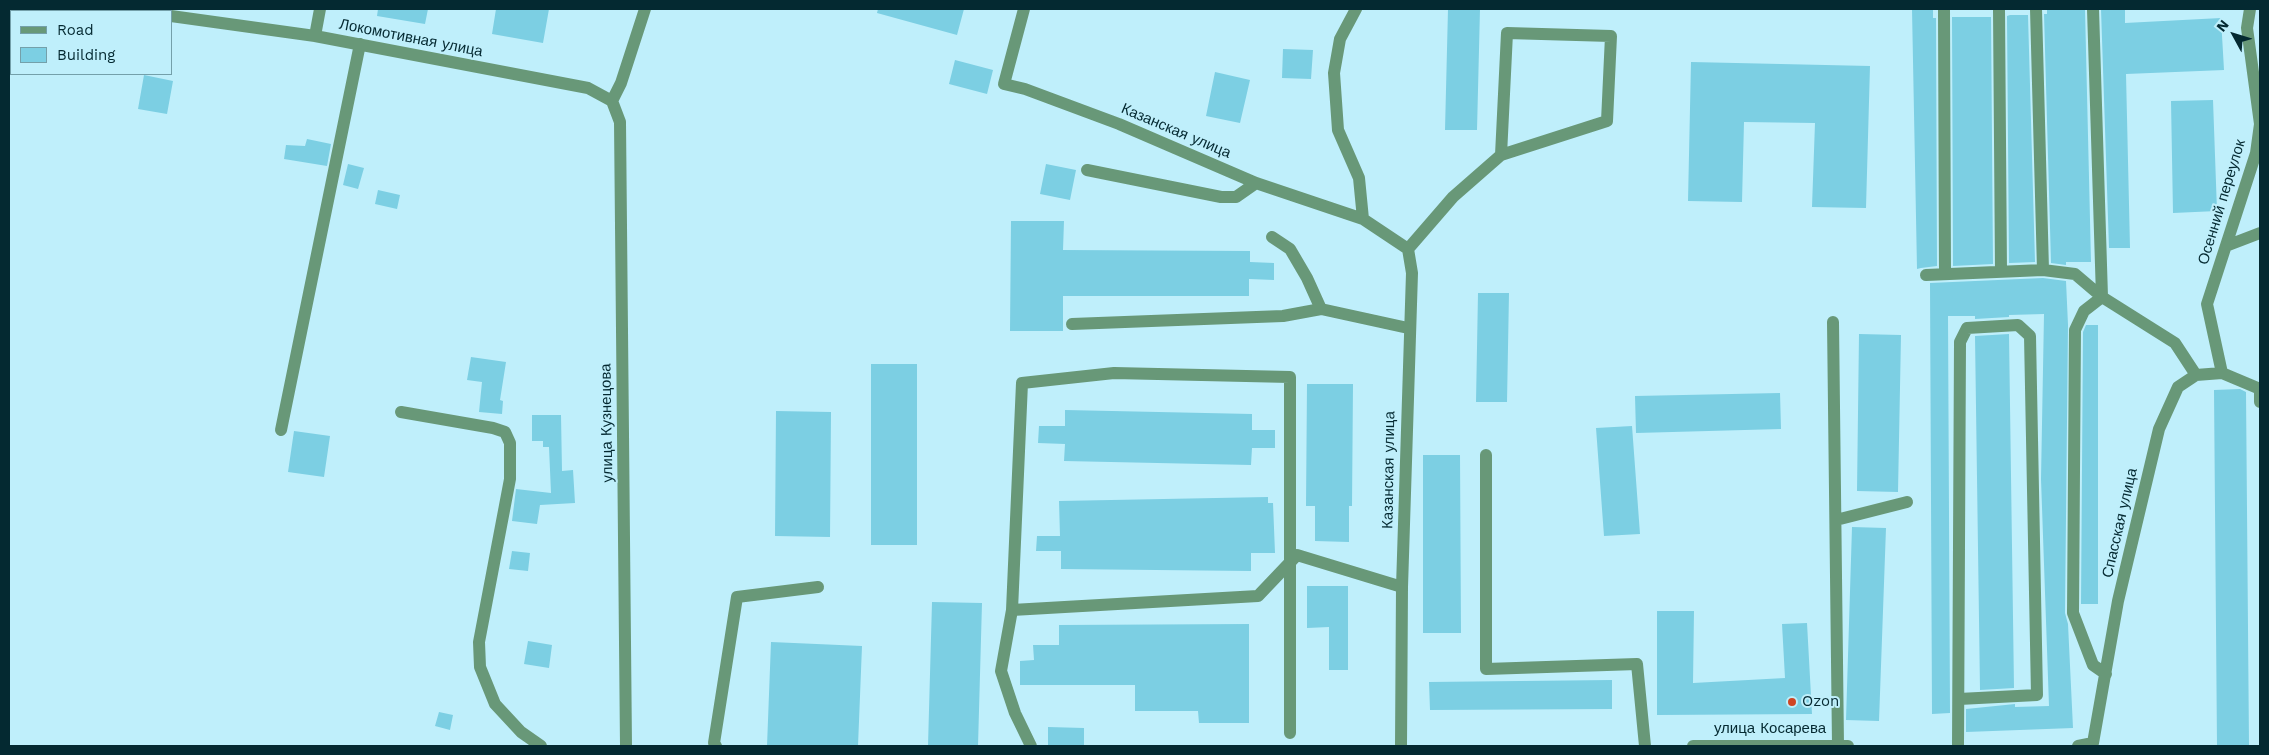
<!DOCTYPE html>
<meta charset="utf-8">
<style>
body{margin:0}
#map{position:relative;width:2269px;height:755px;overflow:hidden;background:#bfeffb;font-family:"Work Sans",sans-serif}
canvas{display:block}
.frame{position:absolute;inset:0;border:10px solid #042931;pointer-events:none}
.legend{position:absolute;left:10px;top:10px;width:162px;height:65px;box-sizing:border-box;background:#bfeffb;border:1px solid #74a0aa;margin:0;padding:6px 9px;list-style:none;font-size:15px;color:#042931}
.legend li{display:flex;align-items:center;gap:10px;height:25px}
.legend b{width:25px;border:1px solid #74a0aa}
.north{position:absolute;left:2209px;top:10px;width:50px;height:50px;-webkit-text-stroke:4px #bfeffb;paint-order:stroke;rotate:309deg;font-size:14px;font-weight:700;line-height:20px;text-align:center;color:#042931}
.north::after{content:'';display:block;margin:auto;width:18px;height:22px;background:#042931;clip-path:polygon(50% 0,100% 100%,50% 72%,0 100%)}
</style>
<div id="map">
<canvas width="2269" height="755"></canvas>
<div class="frame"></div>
<ul class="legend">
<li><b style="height:6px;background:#689878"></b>Road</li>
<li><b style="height:14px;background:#7ccfe3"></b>Building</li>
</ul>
<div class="north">N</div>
</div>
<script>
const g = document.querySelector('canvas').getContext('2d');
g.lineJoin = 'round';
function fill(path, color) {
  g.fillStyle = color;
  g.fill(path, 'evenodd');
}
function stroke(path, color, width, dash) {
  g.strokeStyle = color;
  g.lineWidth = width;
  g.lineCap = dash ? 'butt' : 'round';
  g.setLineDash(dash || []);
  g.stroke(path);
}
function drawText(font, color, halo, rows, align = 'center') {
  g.font = font + ' "Work Sans",sans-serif';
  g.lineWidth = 4;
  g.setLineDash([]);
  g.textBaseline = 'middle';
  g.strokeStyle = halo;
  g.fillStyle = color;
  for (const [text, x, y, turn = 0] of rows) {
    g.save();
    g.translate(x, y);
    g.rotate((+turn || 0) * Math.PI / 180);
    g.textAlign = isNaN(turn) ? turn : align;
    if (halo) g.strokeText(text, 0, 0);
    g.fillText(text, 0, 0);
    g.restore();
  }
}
fill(new Path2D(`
 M378,9H428L425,24L377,16Z
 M496,9H549L543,43L492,34Z
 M878,9H964L957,35L877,13Z
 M1448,9H1480L1477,130H1445Z
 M1912,9H1933V18H1936L1937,266L1921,268L1917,269Z
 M2047,9H2085L2091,262H2066V265L2051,263L2044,14H2047Z
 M2101,9H2125V23L2221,18L2224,70L2126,74L2130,248H2109Z
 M2010,15H2028L2035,262L2009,263L2007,16Z
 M1952,17H1991L1993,264L1953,266Z
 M1283,49L1313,50L1311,79L1282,78Z
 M955,60L993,70L987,94L949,84Z
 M1691,62L1870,66L1866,208L1812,207L1815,123L1744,122L1742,202L1688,201Z
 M1215,72L1250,80L1240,123L1206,116Z
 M144,75L173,81L167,114L138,109Z
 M2213,100L2217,211L2173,213L2171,101Z
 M307,139L331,144L327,166L284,159L286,145L305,146Z
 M348,164L364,168L358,189L343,185Z
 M1046,164L1076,170L1070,200L1040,194Z
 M378,190L400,195L397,209L375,204Z
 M1011,221H1064L1063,250L1250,251V262L1274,263V280L1249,279V296H1063V331H1010Z
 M2043,278L2066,281L2068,325L2065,613L2068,624L2073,728L1966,732V709L2015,704V707L2049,706L2041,479L2044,314L2009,315V317L1975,319V316H1948L1950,713L1932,714L1930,283Z
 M1478,293H1509L1507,402H1476Z
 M2086,325H2098V604H2081L2083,332Z
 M1859,334L1901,335L1898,492L1857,491Z
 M2009,334L2014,688L1980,690L1975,336Z
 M471,357L506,362L500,400L503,401L502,414L479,412L482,382L467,380Z
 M871,364H917V545H871Z
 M1307,384H1353L1352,506H1349V542L1315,541V506H1306Z
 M2240,389L2246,392L2249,746H2217L2214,390Z
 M1780,393L1781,429L1636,433L1635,396Z
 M1065,410L1252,414V430H1275V448H1252L1251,465L1064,461L1065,444L1038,443L1039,426H1065Z
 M776,411L831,412L830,537L775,536Z
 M532,415H561L562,471L573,470L575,503L540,505L537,524L512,521L516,489L551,493L549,447H543V441H532Z
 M1632,426L1640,534L1604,536L1596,428Z
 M294,431L330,436L324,477L288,472Z
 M1423,455H1460L1461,633H1423Z
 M1268,497V503H1273L1275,553H1251V571L1061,569V551H1036L1037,536H1060L1059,501Z
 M1852,527L1886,528L1879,721L1846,720Z
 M512,551L530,553L528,571L509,569Z
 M1307,586H1348V670H1329V627L1307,628Z
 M932,602L982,603L978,746H928Z
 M1657,611H1694L1693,683L1785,678L1782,624L1807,623L1812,714L1657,715Z
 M1249,624V723H1199L1198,711H1135V685H1020V661L1034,660L1033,645H1059V625Z
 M528,641L552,645L549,668L524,664Z
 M771,642L862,646L858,746H767Z
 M1612,680V709L1430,710L1429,682Z
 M439,712L453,715L450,730L435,726Z
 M1048,727L1084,728V746H1048Z`), '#7ccfe3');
stroke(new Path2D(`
 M127,9L141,11
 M1024,9L1004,84L1025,89L1119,124L1256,183L1363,219L1408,249L1412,273L1402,587L1401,746
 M1356,9L1340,39L1334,73L1338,130L1359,178L1363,219
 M1944,9L1945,274
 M1999,9L2001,272
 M2036,9L2043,270
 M2093,9L2102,297L2084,311L2075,330L2073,613L2093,665L2106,674
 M171,16L315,36L588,88L612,101
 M315,36L320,9
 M612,101L620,122L626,746
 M612,101L621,83L645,9
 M1087,170L1221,197H1236L1256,183
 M1272,237L1290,249L1307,278L1321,309
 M2226,246L2260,233
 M1408,249L1453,197L1501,155L1507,33L1611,36L1607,121L1501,155
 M1926,275L2043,270L2075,274L2102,297L2175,343L2196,375
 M1833,322L1838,745
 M1072,324L1283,316L1321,309L1408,328
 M2222,373L2207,304L2256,153L2260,124L2247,28L2250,9
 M2260,389V402
 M401,412L493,428L505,432L510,443V479L479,642L480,667L495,704L521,732L541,746
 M281,430L360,44
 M1486,455V669L1637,664L1645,746
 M1836,520L1907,502
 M1012,610L1022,383L1114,373L1290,377V733
 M716,746L714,743L737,597L818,587
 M1031,746L1015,713L1001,671L1012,610L1258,596L1297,555L1402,587
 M1693,746H1848
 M1958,746L1960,342L1967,328L2018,325L2030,336L2037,695L1959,699
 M2078,746L2093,743L2118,601L2159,429L2178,387L2196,375L2222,373L2260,389`), '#689878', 12);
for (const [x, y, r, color] of [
 [1792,702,5,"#cf4524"]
]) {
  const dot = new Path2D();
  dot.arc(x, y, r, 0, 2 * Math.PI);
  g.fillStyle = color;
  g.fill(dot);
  stroke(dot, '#bfeffb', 2);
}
drawText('15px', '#042931', '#bfeffb', [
 ["Локомотивная улица",411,38,11],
 ["Казанская улица",1176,131,23],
 ["Осенний переулок",2222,202,-73],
 ["улица Кузнецова",607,423,-91],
 ["Казанская улица",1389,470,-89],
 ["Спасская улица",2120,523,-77],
 ["улица Косарева",1770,729]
]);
drawText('15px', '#042931', '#bfeffb', [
 ["Ozon",1802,702]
], 'left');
</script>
